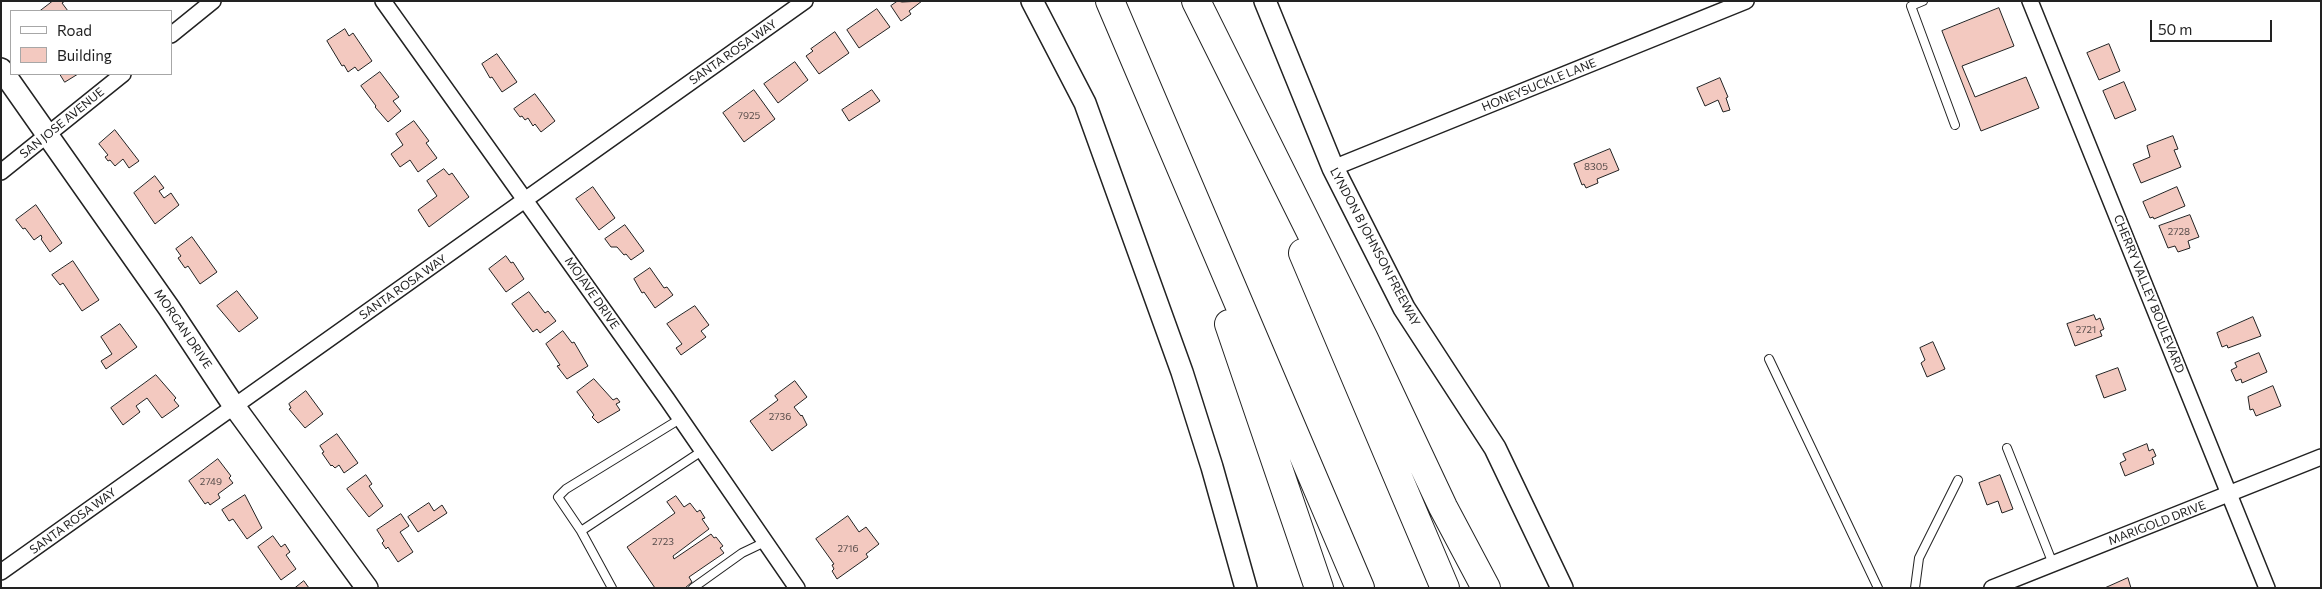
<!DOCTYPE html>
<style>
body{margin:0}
#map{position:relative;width:2322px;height:589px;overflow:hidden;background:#fff;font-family:Commissioner,sans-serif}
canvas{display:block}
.frame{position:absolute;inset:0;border:2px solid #222;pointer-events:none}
.legend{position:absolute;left:10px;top:10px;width:162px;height:65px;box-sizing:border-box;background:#fff;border:1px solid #a7a7a7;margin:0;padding:6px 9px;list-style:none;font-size:15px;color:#222}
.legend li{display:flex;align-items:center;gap:10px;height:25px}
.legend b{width:25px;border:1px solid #a7a7a7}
.scale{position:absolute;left:2150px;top:20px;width:122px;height:22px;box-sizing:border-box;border:2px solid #222;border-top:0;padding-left:6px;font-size:15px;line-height:18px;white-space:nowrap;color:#222;-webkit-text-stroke:4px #fff;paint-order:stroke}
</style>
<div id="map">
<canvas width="2322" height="589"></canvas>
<div class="frame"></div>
<ul class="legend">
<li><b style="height:6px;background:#fff"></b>Road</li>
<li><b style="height:14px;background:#f3c9c0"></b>Building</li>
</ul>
<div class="scale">50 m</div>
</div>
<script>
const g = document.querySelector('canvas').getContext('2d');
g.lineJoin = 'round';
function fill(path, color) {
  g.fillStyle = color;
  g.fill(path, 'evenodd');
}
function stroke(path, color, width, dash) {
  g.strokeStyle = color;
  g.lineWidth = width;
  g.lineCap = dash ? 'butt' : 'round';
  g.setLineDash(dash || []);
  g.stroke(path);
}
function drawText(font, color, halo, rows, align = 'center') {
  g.font = font + ' Commissioner,sans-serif';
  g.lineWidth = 4;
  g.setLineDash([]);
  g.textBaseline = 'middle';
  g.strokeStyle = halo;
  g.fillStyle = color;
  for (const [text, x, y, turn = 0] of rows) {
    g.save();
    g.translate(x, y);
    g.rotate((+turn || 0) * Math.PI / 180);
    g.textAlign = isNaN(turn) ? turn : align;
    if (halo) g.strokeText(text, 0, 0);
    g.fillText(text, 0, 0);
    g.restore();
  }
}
const building = new Path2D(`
 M53,1H65L62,3L68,11H40Z
 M898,1L902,2L922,1L909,11L911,14L901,21L891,6Z
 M1999,8L2014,46L1962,66L1975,97L2026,77L2039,108L1981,131L1942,31Z
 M877,9L890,27L859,48L847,30Z
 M345,29L349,36L353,33L372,61L358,71L355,67L348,72L344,65L342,66L327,41Z
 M835,32L849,53L819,74L806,56L813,51L811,49Z
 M2109,44L2120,71L2099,80L2087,53Z
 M497,54L517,82L502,92L492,77L490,78L482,64Z
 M795,62L808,80L778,103L764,84Z
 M380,72L399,97L393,101L401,111L388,122L375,107L376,106L361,86Z
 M60,74H78L65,82Z
 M1720,78L1728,97L1726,98L1730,110L1723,112L1718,100L1705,106L1697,88Z
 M2124,82L2136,110L2115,119L2103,91Z
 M754,90L775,119L744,142L723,113Z
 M872,90L880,101L849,121L842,110Z
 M535,94L555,121L541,132L535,124L533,126L528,118L525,120L522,116L520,117L514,109Z
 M414,121L429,141L426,143L437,158L418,172L410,160L400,167L391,154L403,145L396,134Z
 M115,130L139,161L129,168L123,159L115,166L110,160L108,161L105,157L108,155L99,144Z
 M2173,136L2178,149L2174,150L2181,167L2141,183L2133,164L2150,157L2147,146Z
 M1610,149L1619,170L1597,179L1598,183L1586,188L1584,184L1582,185L1574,164Z
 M444,169L449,175L452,173L469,197L429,227L418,210L437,196L427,181Z
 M155,176L164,188L159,191L164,198L171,193L179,205L155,224L134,193Z
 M593,187L615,218L599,230L576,199Z
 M2177,187L2185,206L2154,219L2153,217L2150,218L2143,202Z
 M36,205L62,243L50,252L41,239L42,238L41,235L34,240L25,228L23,229L16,220Z
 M2190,215L2199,237L2188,241L2190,248L2178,252L2175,246L2168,248L2159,226Z
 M625,225L644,251L631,260L626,254L624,255L617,247H611L605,239Z
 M192,237L217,272L200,284L188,266L185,268L178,258L181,256L176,249Z
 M506,256L511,263L513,262L524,279L506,292L489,269Z
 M73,261L99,300L82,311L63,283L60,285L52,275Z
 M650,268L664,288L667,287L673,295L655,308L644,292L642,293L634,279Z
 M237,291L258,318L239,332L217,306Z
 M529,292L545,313L548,311L556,321L540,333L537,329L533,332L512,304Z
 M695,306L709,325L701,331L706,337L681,355L676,348L682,344L667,324Z
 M2094,315L2096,320L2100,318L2104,329L2100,331L2102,336L2075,346L2067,324Z
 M2253,317L2261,336L2228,348L2227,345L2222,347L2217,333Z
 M120,324L137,347L106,369L101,361L112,354L101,337Z
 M563,331L572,343L574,342L588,366L567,379L557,366L560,365L546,344Z
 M1933,342L1945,369L1927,377L1921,363L1925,360L1920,348Z
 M2259,353L2267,372L2242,383L2241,379L2236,381L2231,370L2237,367L2235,363Z
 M2118,368L2126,390L2104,398L2096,376Z
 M156,375L176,398L174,400L179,406L162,418L147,398L136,406L140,412L123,425L111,408Z
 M594,379L613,400L617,398L620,402L616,404L620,410L598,423L592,417L594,415L577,392Z
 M795,381L807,397L794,407L801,416L802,415L807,425L772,451L750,421L778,400L775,396Z
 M2273,386L2281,406L2256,416L2253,409L2250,410L2248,397Z
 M306,391L323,414L305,428L289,409L291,408L289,404Z
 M337,434L358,463L344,473L339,465L335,468L332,465L331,466L322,453L324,452L320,446Z
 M2147,444L2149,451L2153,449L2156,456L2152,458L2154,464L2125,476L2120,463L2126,460L2123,454Z
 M218,459L231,476L229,478L233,483L218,494L220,498L210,505L208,502L205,504L189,481Z
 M366,475L372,484L369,486L383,506L369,517L347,489Z
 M2000,475L2013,509L2002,513L1998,501L1987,505L1979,483Z
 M245,495L262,528L247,539L233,519L229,521L222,510Z
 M676,496L684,507L690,503L697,512L700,510L705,518L702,519L709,529L673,556L674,559L711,534L714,538L716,537L723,546L720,548L724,553L689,577L692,582L685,588H655L627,547L675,513L667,502Z
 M429,503L434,511L442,505L447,513L418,532L408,517Z
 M401,514L409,526L400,532L413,552L398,562L388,547L386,549L382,543L384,541L377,530Z
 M848,516L859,532L866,527L879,544L866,554L868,557L837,579L832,571L834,569L832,565L834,564L816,539Z
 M273,536L281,547L285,544L290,552L286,555L296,569L281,580L258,547Z
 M2128,578L2131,588H2105Z
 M304,581L309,588H295Z`);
fill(building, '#f3c9c0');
stroke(building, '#222', 1);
const lane = new Path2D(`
 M1923,1L1911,6L1955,125
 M1769,359L1878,588
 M680,419L566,489L558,497L581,531L702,451
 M2007,448L2053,564
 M581,531L612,588
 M693,588L742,553L765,542
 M1915,588L1919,558L1958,480`);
const street = new Path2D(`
 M383,1L667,399L797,588
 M2030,1L2267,588
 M171,35L213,1
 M1333,168L1746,1
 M1,172L123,74
 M1,572L805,1
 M1992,588L2321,457`);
const secondary = new Path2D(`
 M1032,1L1085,103L1182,372L1212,467L1246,588
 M1265,1L1333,168L1404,308L1495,448L1562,588
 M1,69L169,308L234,406L367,588`);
const highway = new Path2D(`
 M1110,1L1360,588
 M1196,1L1364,339L1443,507L1486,588
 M1303,253L1445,588
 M1229,324L1319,588`);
stroke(lane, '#222', 10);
stroke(street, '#222', 18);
stroke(secondary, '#222', 24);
stroke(highway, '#222', 30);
stroke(lane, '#fff', 8);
stroke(street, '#fff', 15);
stroke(secondary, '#fff', 21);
stroke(highway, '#fff', 28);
drawText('10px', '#564c4a', null, [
 ["7925",749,116],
 ["8305",1596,167],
 ["2728",2179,232],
 ["2721",2086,330],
 ["2736",780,417],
 ["2749",211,482],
 ["2723",663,542],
 ["2716",848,549]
]);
drawText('12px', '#222', '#fff', [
 ["SANTA ROSA WAY",733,52,-35],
 ["HONEYSUCKLE LANE",1539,85,-22],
 ["SAN JOSE AVENUE",62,123,-39],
 ["LYNDON B JOHNSON FREEWAY",1375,247,62],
 ["SANTA ROSA WAY",403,287,-35],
 ["MOJAVE DRIVE",592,293,55],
 ["CHERRY VALLEY BOULEVARD",2149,294,68],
 ["MORGAN DRIVE",183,329,56],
 ["SANTA ROSA WAY",73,521,-36],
 ["MARIGOLD DRIVE",2157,523,-21]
]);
</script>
